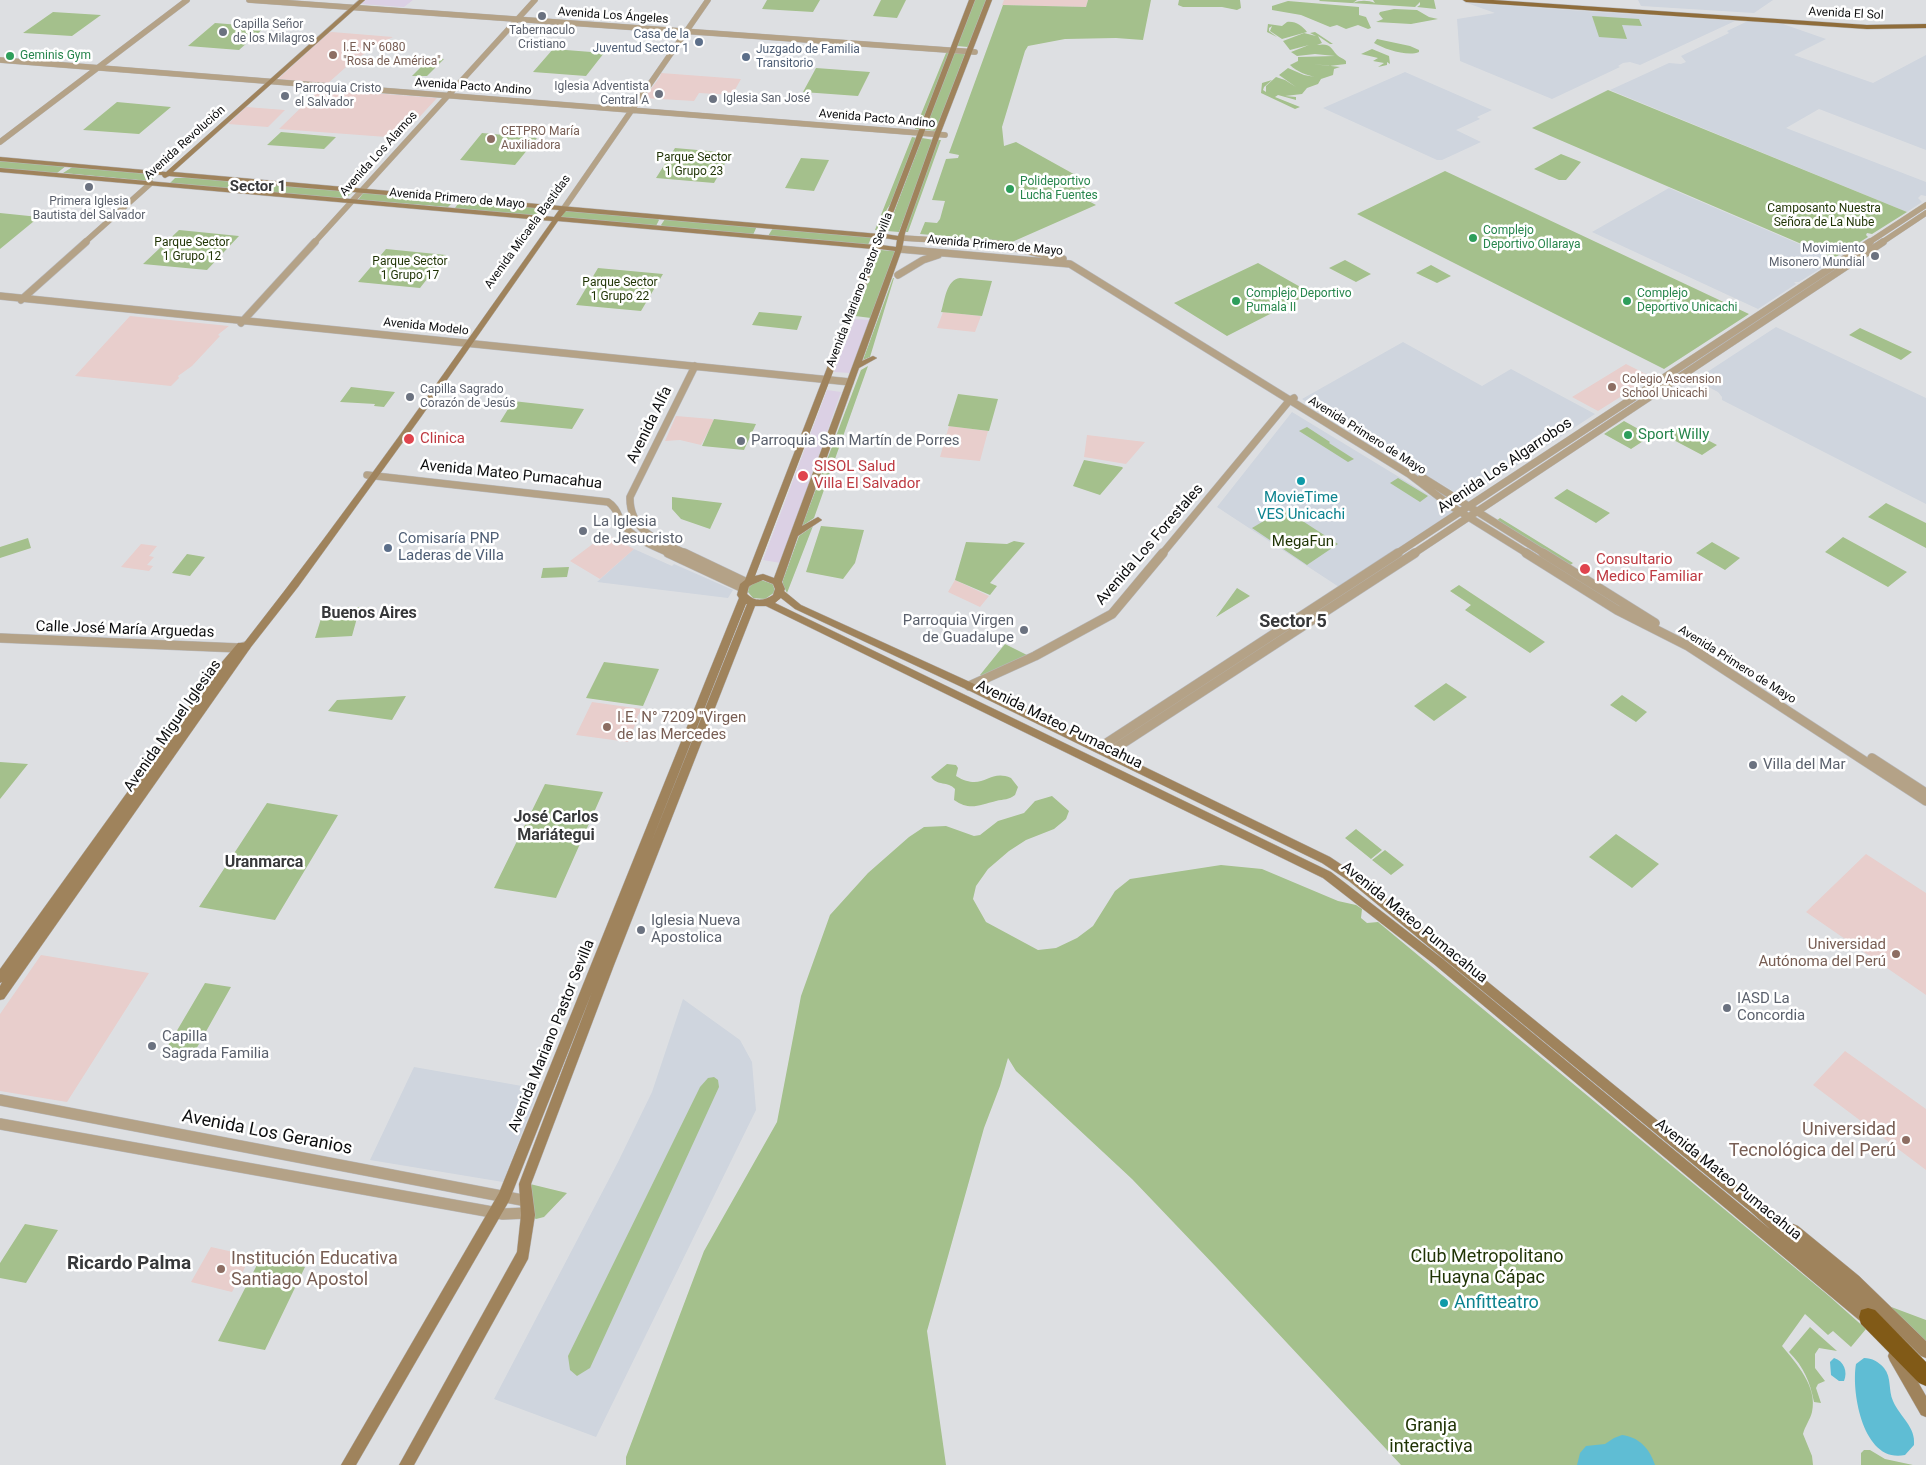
<!DOCTYPE html>
<meta charset="utf-8">
<style>
body{margin:0}
canvas{display:block;background:#dddfe2}
</style>
<canvas width="1926" height="1465"></canvas>
<script>
const g = document.querySelector('canvas').getContext('2d');
g.lineJoin = 'round';
function fill(path, color) {
  g.fillStyle = color;
  g.fill(path, 'evenodd');
}
function stroke(path, color, width, dash) {
  g.strokeStyle = color;
  g.lineWidth = width;
  g.lineCap = dash ? 'butt' : 'round';
  g.setLineDash(dash || []);
  g.stroke(path);
}
function drawText(font, color, halo, rows, align = 'center') {
  g.font = font + ' Roboto,sans-serif';
  g.lineWidth = 5;
  g.setLineDash([]);
  g.textBaseline = 'middle';
  g.strokeStyle = halo;
  g.fillStyle = color;
  for (const [text, x, y, turn = 0] of rows) {
    g.save();
    g.translate(x, y);
    g.rotate((+turn || 0) * Math.PI / 180);
    g.textAlign = isNaN(turn) ? turn : align;
    if (halo) g.strokeText(text, 0, 0);
    g.fillText(text, 0, 0);
    g.restore();
  }
}
fill(new Path2D(`
 M1638,0H1773L1754,13L1641,6Z
 M1467,3L1598,12L1735,21L1640,65L1630,62L1623,63L1618,66L1620,67L1552,99L1460,61L1457,19L1495,13Z
 M1748,21L1783,24L1826,39L1794,55L1873,83L1926,55V150L1819,109L1786,128L1926,182V196L1921,195L1918,198L1922,202L1907,212L1610,90L1669,63L1681,64L1686,62L1681,56L1729,33L1727,31Z
 M1405,72L1492,110L1477,117L1480,119L1456,130L1481,142L1442,160H1437L1323,108Z
 M1669,188L1834,259L1830,261H1826V265L1799,282H1794L1796,284L1758,309L1592,232Z
 M1776,327L1926,398V504L1722,400V397L1718,392L1695,380Z
 M1403,342L1482,386L1511,369L1595,414L1469,497H1463L1397,457V454L1393,451L1385,446L1381,447L1302,399Z
 M1292,412L1455,511L1339,587L1217,507Z
 M634,549L672,566L674,564L733,590L728,598L597,582Z
 M683,999L740,1040L752,1062L756,1110L596,1437L494,1399L618,1162L652,1092Z
 M414,1067L539,1089L503,1182L370,1160Z`), '#cfd5de');
fill(new Path2D(`
 M1004,0H1088L1086,7L1002,5Z
 M332,32L393,37L369,49L371,50L354,60L327,84L278,79L328,33Z
 M661,73L741,79L732,95L699,93L694,101L644,98L660,77Z
 M320,89L437,98L400,138L279,129Z
 M246,107L285,110L268,127L228,124Z
 M943,312L981,316L975,332L937,328Z
 M130,316L229,326L220,333L218,335L220,336L192,366L178,376L179,378L171,386L75,376Z
 M1626,364L1652,377L1598,411L1572,397Z
 M676,416L712,419L714,421L701,445L680,440L665,441Z
 M949,426L988,431L980,461L940,457Z
 M1087,435L1145,442L1126,464L1084,457Z
 M606,534L634,549L600,579L570,561Z
 M141,544L157,546L149,556L154,557L147,565L153,566L149,571L121,567Z
 M955,580L989,596L980,607L948,592Z
 M592,702L642,709L637,717L638,718L628,742L576,735Z
 M1866,854L1926,893V995L1806,912Z
 M41,955L149,973L67,1102L0,1091V1014Z
 M1845,1051L1926,1109V1170L1813,1085Z
 M211,1247L251,1256L232,1292L191,1282Z`), '#e8cecc');
fill(new Path2D(`
 M364,0H413L404,7L361,4Z
 M855,319L870,320L850,373L834,372Z
 M827,390L841,392L781,563L763,560Z`), '#dbd0e4');
fill(new Path2D(`
 M767,0H820L813,12L762,9Z
 M881,0H906L897,18L873,16Z
 M975,0H986L968,47L957,46Z
 M1088,0H1151L1143,40L1116,38L1065,39L1028,46L1025,51L1002,127L1004,146L1016,142L1088,182L1081,197L1096,205L1012,242L920,234L925,222L937,223L940,219L945,201L932,200L946,159L958,158L959,155L949,153L1003,5L1086,7Z
 M1179,0H1240L1241,8L1237,10L1222,7H1183L1178,5Z
 M1320,0H1357L1353,3C1360,0 1368,0 1375,3L1373,0H1434L1436,9L1417,7L1420,5V2L1415,7L1319,1Z
 M1288,1L1359,7V15L1366,17L1371,28L1368,29L1358,25L1346,29L1337,25L1330,27L1301,15L1272,10V6Z
 M1394,9L1417,10L1429,17L1438,19L1411,24L1376,22L1383,19L1379,14L1380,12Z
 M53,12L101,15L72,36L23,33Z
 M1592,16L1639,19L1642,26L1622,25L1627,39L1599,37Z
 M1287,22C1296,21 1302,26 1307,32L1282,39L1270,31L1272,26L1269,28V31L1277,37L1267,32L1268,24L1282,26Z
 M215,23L265,27L239,50L188,46Z
 M1315,32L1333,44H1330L1318,36L1322,43L1317,45C1330,43 1330,47 1337,55C1340,58 1343,58 1346,61V64L1329,66L1313,64L1340,67L1334,69L1333,75L1321,79L1318,84L1307,88L1302,94L1285,96L1296,97V100L1278,95L1275,97L1300,107L1295,109L1261,93L1262,83L1272,80L1264,87L1263,90L1266,92V86L1276,77L1285,80L1296,87L1279,75L1288,68L1304,75L1315,77C1307,75 1297,72 1290,65L1298,61V57L1335,56L1315,54L1297,56L1291,52L1309,45L1290,50L1283,41L1304,33L1316,36L1310,33Z
 M1377,39L1410,46L1419,50V52C1408,57 1384,49 1374,43Z
 M553,49L604,53L586,76L533,72Z
 M1372,49L1389,56L1390,64L1387,62V65L1378,67L1384,63L1373,61L1378,58L1361,54Z
 M946,53H949L920,130L915,129Z
 M954,53L965,54L936,131L925,130Z
 M433,57L444,59L427,76H412L430,58Z
 M816,68L870,72L858,96L803,92Z
 M1608,90L1907,212L1872,234L1867,233L1866,235L1868,237L1834,258L1532,128Z
 M117,102L171,107L139,134L83,130Z
 M281,132L336,137L324,149L267,145Z
 M482,133L537,138L515,165L460,160Z
 M912,137L917,138L894,199L887,209L881,231L875,230Z
 M922,138L934,140L899,232L887,231Z
 M938,140H941L908,232H905Z
 M675,148L731,153L714,183L656,178Z
 M1561,154L1581,162L1566,180H1559L1534,169Z
 M801,158L829,160L814,191L785,188Z
 M0,160L66,166L57,173L0,169Z
 M74,166L158,175L149,181L63,173Z
 M1445,171L1749,314L1664,369L1357,214Z
 M187,177L256,183L247,190L170,183L175,178H185Z
 M263,183L352,191L353,192L345,199L256,191Z
 M364,192L455,200L448,207L358,200Z
 M460,201L544,207L538,216L455,208Z
 M565,210L658,218L659,220L656,226L562,218L561,217Z
 M0,213L39,217L0,249Z
 M665,219L757,226L753,235L662,227L661,225Z
 M773,228L871,237V238L868,245L768,236Z
 M179,230L239,236L207,270L143,264Z
 M386,249L446,255L420,288L358,282Z
 M880,250L895,251L871,318L855,316Z
 M1345,260L1371,274L1356,282L1329,268Z
 M1258,263L1311,293L1227,336L1174,303Z
 M1431,265L1451,276L1437,283L1416,273Z
 M598,268L663,274L641,311L576,305Z
 M893,278H894L870,357L863,360Z
 M960,278L992,281L982,316L941,312C945,300 946,280 960,278Z
 M759,312L802,316L797,330L752,325Z
 M1860,328L1912,352L1901,360L1849,335Z
 M868,366L814,518L802,526L861,370Z
 M351,387L395,392L384,407L374,406L375,404L340,402Z
 M958,394L998,399L989,431L948,426Z
 M513,401L584,409L572,429L500,422Z
 M714,419L756,424L744,450L702,446Z
 M1624,421L1651,436L1631,449L1604,434Z
 M1681,426L1717,445L1702,455L1666,436Z
 M1307,427L1330,442L1329,443L1354,459L1348,462L1299,431Z
 M1084,460L1122,467L1123,468L1100,495L1073,486Z
 M1398,478L1428,496L1420,502L1390,483Z
 M1567,489L1610,513L1596,523L1554,498Z
 M672,497L722,503L710,529L681,519L672,509Z
 M1886,503L1926,523V548L1868,517Z
 M1284,509L1338,544L1307,565L1252,528Z
 M1500,518L1573,563L1569,566L1496,521Z
 M813,526L787,593L783,585V580L799,536Z
 M821,526L864,530L855,563L843,579L806,572Z
 M1843,537L1907,572L1888,587L1825,552Z
 M28,538L31,548L0,558V547Z
 M1014,541L1025,543L990,583L997,586L990,595L955,580L966,542L1007,544Z
 M1712,542L1740,558L1725,570L1696,553Z
 M187,554L205,557L190,576L172,573Z
 M569,567L567,577L541,578L543,568Z
 M761,580L773,584L775,592L765,599L753,598L748,592L749,586Z
 M1459,585L1545,642L1530,653L1465,610L1471,605L1450,591Z
 M1237,588L1250,596L1216,617Z
 M360,607L352,636L315,638L324,609Z
 M1005,644L1029,656L984,676L980,675Z
 M604,662L659,669L643,706L586,698Z
 M1446,683L1467,697L1434,721L1414,706Z
 M1622,695L1647,712L1636,722L1610,705Z
 M406,696L392,720L328,711L337,700Z
 M0,762L28,764L0,799Z
 M947,764L956,765L958,768L956,776C984,793 988,768 1011,778L1018,787L1015,795C1009,800 1004,799 996,801C979,805 970,811 954,800L955,789C948,781 937,786 931,777Z
 M545,784L603,792L556,898L494,888Z
 M1052,796L1069,811L1066,819L1054,829L1026,840L1009,851L988,869L976,886L973,899L986,922L1038,950L1056,948L1077,938L1093,926L1115,891L1130,879L1221,865L1262,869L1338,901L1356,905L1362,909L1361,918L1367,923L1378,922L1829,1296L1866,1329L1851,1347L1833,1331L1828,1335L1805,1314L1782,1346C1796,1363 1818,1387 1812,1412C1810,1420 1805,1426 1803,1434L1812,1456L1813,1465H1401L1217,1268L1132,1179L1016,1071L1008,1058L1000,1086L984,1128L927,1331L946,1465H626V1457L704,1251L777,1122L801,996L830,915L868,873L909,837L924,827L946,826L974,836L980,835L998,821L1024,813L1035,801Z
 M267,803L338,815L275,920L199,907Z
 M1356,829L1382,850L1371,859L1345,838Z
 M1616,834L1659,864L1632,888L1589,857Z
 M1385,850L1404,865L1391,875L1372,860Z
 M205,983L231,987L190,1060L162,1056Z
 M714,1077L718,1080L719,1087L590,1368L577,1376L570,1370L568,1356L700,1087L708,1078Z
 M530,1184L567,1193L544,1217L536,1219L534,1218Z
 M25,1224L58,1230L26,1283L0,1278V1263Z
 M260,1259L305,1267L265,1350L218,1341Z
 M1886,1305L1926,1320V1344Z
 M1810,1327L1837,1351L1819,1348L1815,1354V1368L1825,1381L1818,1384L1816,1388L1821,1403L1814,1402C1810,1382 1804,1367 1789,1352Z
 M1864,1450H1870L1885,1459L1913,1465H1861V1453Z`), '#a4c08c');
fill(new Path2D(`
 M1834,1358C1844,1361 1848,1372 1844,1381H1839L1831,1375L1830,1362Z
 M1864,1358C1872,1358 1879,1362 1884,1368C1892,1378 1888,1390 1893,1401C1900,1417 1916,1427 1914,1445L1905,1455C1863,1464 1851,1392 1856,1364Z
 M1622,1435C1639,1437 1650,1449 1655,1465H1577L1580,1453L1586,1446L1605,1444L1614,1438Z`), '#5fbdd4');
const tertiaryFar3 = new Path2D(`
 M249,0L975,52
 M0,60L945,135
 M0,142L187,0
 M564,208L708,0
 M902,238L985,243
 M84,243L151,183
 M314,243L535,0
 M1868,243L1926,205
 M1881,243L1926,213`);
const tertiaryFar2 = new Path2D(`
 M965,242L999,244L1063,259
 M899,249L1070,264L1409,474L1451,506L1528,554
 M898,275L923,260L938,255
 M0,296L850,382
 M21,300L86,242
 M241,323L315,242
 M367,475L608,502C619,509 617,518 626,528C637,540 656,547 671,554
 M1422,477L1545,554
 M687,554C661,542 629,532 630,497L695,366
 M1162,554L1289,401L1294,398
 M1396,554L1870,242
 M1413,554L1883,242`);
const tertiaryFar1 = new Path2D(`
 M668,553L743,588
 M684,553L747,583
 M1526,553L1617,610L1688,646L1926,801
 M1543,553L1655,623
 M0,638L239,648L246,646
 M969,686L1035,656L1112,614L1163,553
 M1099,748L1398,553
 M1108,753L1415,553
 M1872,758L1926,793`);
const tertiary = new Path2D(`
 M0,1100L527,1201
 M0,1124L503,1214L528,1213`);
const secondary = new Path2D(`
 M359,0H365L173,172L879,234L969,0H975L885,234L898,236L935,132L986,0H992L941,132L905,233L902,249L862,361L873,356L877,358L859,368L802,526L818,517L822,520L798,536L782,582L785,589L784,591L801,605L972,683L1330,857L1357,875L1788,1227L1793,1224L1798,1226L1859,1276L1926,1341V1358L1921,1356L1879,1315L1876,1318L1875,1325L1870,1327L1865,1325L1435,965L1323,878L766,606H755L614,965L531,1184L535,1215L528,1259L414,1465H399L517,1252L521,1215L519,1184L592,992L509,1201L356,1465H341L499,1193L739,598L737,595L740,584L745,580L873,249L558,221L421,417L298,587L251,647L4,999L0,1000V986L2,982L0,983V969L216,669L238,643H244C352,506 451,363 552,221L0,172V168L554,217L559,210L169,176L165,178L163,177L162,175L0,161V157L166,172ZM566,211L877,238L875,245L561,217ZM884,238L897,240L896,247L881,245ZM880,249L895,251L774,578L763,574L755,576ZM763,580L773,584L775,589L773,595C764,601 755,602 747,594L749,586ZM781,598L795,609L966,689L1322,863L1349,881L1750,1211L1771,1230L1443,959L1331,872L775,603ZM746,604H747L651,843Z
 M1895,1349L1900,1351L1926,1396V1417L1921,1415L1890,1361L1888,1356L1890,1351Z`);
const primary = new Path2D(`
 M1463,0H1493L1867,25L1926,24V28L1867,29L1466,2Z`);
const motorway = new Path2D(`
 M1868,1308L1875,1310L1926,1362V1386L1919,1383L1861,1324L1859,1317L1861,1310Z`);
stroke(tertiaryFar3, '#b8b9bc', 6);
stroke(tertiaryFar2, '#b8b9bc', 8);
stroke(tertiaryFar1, '#b8b9bc', 10);
stroke(tertiary, '#b8b9bc', 12);
stroke(secondary, '#b8b9bc', 1);
stroke(primary, '#b8b9bc', 1);
stroke(motorway, '#b8b9bc', 1);
stroke(tertiaryFar3, '#b4a287', 5.5);
stroke(tertiaryFar2, '#b4a287', 7);
stroke(tertiaryFar1, '#b4a287', 9);
stroke(tertiary, '#b4a287', 11);
fill(secondary, '#9f835c');
fill(primary, '#8f6d3b');
fill(motorway, '#815a17');
for (const [x, y, r, color] of [
 [542,16,5,"#6b7280"],
 [223,32,5,"#6b7280"],
 [699,42,5,"#5c6f8a"],
 [333,55,5,"#8d6e63"],
 [10,56,5,"#2e9e5b"],
 [746,57,5,"#5c6f8a"],
 [659,94,5,"#6b7280"],
 [285,96,5,"#6b7280"],
 [713,99,5,"#6b7280"],
 [491,139,5,"#8d6e63"],
 [89,187,5,"#6b7280"],
 [1010,189,5,"#2e9e5b"],
 [1473,238,5,"#2e9e5b"],
 [1875,256,5,"#6b7280"],
 [1236,301,5,"#2e9e5b"],
 [1627,301,5,"#2e9e5b"],
 [1612,387,5,"#8d6e63"],
 [410,397,5,"#6b7280"],
 [1628,435,5,"#2e9e5b"],
 [409,439,6,"#e0444e"],
 [741,441,5,"#6b7280"],
 [803,476,6,"#e0444e"],
 [1301,481,5,"#0f9aa8"],
 [583,531,5,"#6b7280"],
 [388,548,5,"#5c6f8a"],
 [1585,569,6,"#e0444e"],
 [1024,630,5,"#6b7280"],
 [607,727,5,"#8d6e63"],
 [1753,765,5,"#6b7280"],
 [641,930,5,"#6b7280"],
 [1896,954,5,"#8d6e63"],
 [1727,1008,5,"#6b7280"],
 [152,1046,5,"#6b7280"],
 [1906,1140,5,"#8d6e63"],
 [221,1269,5,"#8d6e63"],
 [1444,1303,5,"#0f9aa8"]
]) {
  const dot = new Path2D();
  dot.arc(x, y, r, 0, 2 * Math.PI);
  g.fillStyle = color;
  g.fill(dot);
  stroke(dot, '#fff', 2);
}
drawText('12px', '#0d0e0f', '#fff', [
 ["Avenida El Sol",1846,14,3],
 ["Avenida Los Ángeles",613,16,4],
 ["Avenida Pacto Andino",473,87,4],
 ["Avenida Pacto Andino",877,119,5],
 ["Avenida Revolución",185,143,-42],
 ["Avenida Los Alamos",379,154,-48],
 ["Avenida Primero de Mayo",457,199,5],
 ["Avenida Micaela Bastidas",528,232,-54],
 ["Avenida Primero de Mayo",995,246,5],
 ["Avenida Mariano Pastor Sevilla",860,290,-69],
 ["Avenida Modelo",426,327,6],
 ["Avenida Primero de Mayo",1367,436,32],
 ["Avenida Primero de Mayo",1737,665,32]
]);
drawText('12px', '#5b616d', '#fff', [
 ["Capilla Señor",233,25],
 ["de los Milagros",233,39],
 ["Tabernaculo",542,31,"center"],
 ["Cristiano",542,45,"center"],
 ["Iglesia Adventista",649,87,"right"],
 ["Central A",649,101,"right"],
 ["Parroquia Cristo",295,89],
 ["el Salvador",295,103],
 ["Iglesia San José",723,99],
 ["Primera Iglesia",89,202,"center"],
 ["Bautista del Salvador",89,216,"center"],
 ["Movimiento",1865,249,"right"],
 ["Misonero Mundial",1865,263,"right"],
 ["Capilla Sagrado",420,390],
 ["Corazón de Jesús",420,404]
], 'left');
drawText('12px', '#4e5e75', '#fff', [
 ["Casa de la",689,35],
 ["Juventud Sector 1",689,49],
 ["Juzgado de Familia",756,50,"left"],
 ["Transitorio",756,64,"left"]
], 'right');
drawText('12px', '#785e54', '#fff', [
 ["I.E. N° 6080",343,48],
 ["\"Rosa de América\"",343,62],
 ["CETPRO María",501,132],
 ["Auxiliadora",501,146],
 ["Colegio Ascension",1622,380],
 ["School Unicachi",1622,394]
], 'left');
drawText('12px', '#27864d', '#fff', [
 ["Geminis Gym",20,56],
 ["Polideportivo",1020,182],
 ["Lucha Fuentes",1020,196],
 ["Complejo",1483,231],
 ["Deportivo Ollaraya",1483,245],
 ["Complejo Deportivo",1246,294],
 ["Pumala II",1246,308],
 ["Complejo",1637,294],
 ["Deportivo Unicachi",1637,308]
], 'left');
drawText('12px', '#1f3304', '#fff', [
 ["Parque Sector",694,158],
 ["1 Grupo 23",694,172],
 ["Camposanto Nuestra",1824,209],
 ["Señora de La Nube",1824,223],
 ["Parque Sector",192,243],
 ["1 Grupo 12",192,257],
 ["Parque Sector",410,262],
 ["1 Grupo 17",410,276],
 ["Parque Sector",620,283],
 ["1 Grupo 22",620,297]
]);
drawText('bold 15px', '#37383a', '#fff', [
 ["Sector 1",258,187]
]);
drawText('15px', '#0d0e0f', '#fff', [
 ["Avenida Alfa",650,425,-64],
 ["Avenida Los Algarrobos",1505,466,-34],
 ["Avenida Mateo Pumacahua",511,475,6],
 ["Avenida Los Forestales",1150,545,-49],
 ["Calle José María Arguedas",125,630,2],
 ["Avenida Mateo Pumacahua",1059,725,26],
 ["Avenida Miguel Iglesias",173,726,-55],
 ["Avenida Mateo Pumacahua",1414,923,39],
 ["Avenida Mariano Pastor Sevilla",552,1036,-68],
 ["Avenida Mateo Pumacahua",1728,1180,39]
]);
drawText('15px', '#27864d', '#fff', [
 ["Sport Willy",1638,435]
], 'left');
drawText('15px', '#be3a42', '#fff', [
 ["Clinica",420,439],
 ["SISOL Salud",814,467],
 ["Villa El Salvador",814,484],
 ["Consultario",1596,560],
 ["Medico Familiar",1596,577]
], 'left');
drawText('15px', '#5b616d', '#fff', [
 ["Parroquia San Martín de Porres",751,441],
 ["La Iglesia",593,522],
 ["de Jesucristo",593,539],
 ["Parroquia Virgen",1014,621,"right"],
 ["de Guadalupe",1014,638,"right"],
 ["Villa del Mar",1763,765],
 ["Iglesia Nueva",651,921],
 ["Apostolica",651,938],
 ["IASD La",1737,999],
 ["Concordia",1737,1016],
 ["Capilla",162,1037],
 ["Sagrada Familia",162,1054]
], 'left');
drawText('15px', '#0d838f', '#fff', [
 ["MovieTime",1301,498],
 ["VES Unicachi",1301,515]
]);
drawText('15px', '#4e5e75', '#fff', [
 ["Comisaría PNP",398,539],
 ["Laderas de Villa",398,556]
], 'left');
drawText('15px', '#1f3304', '#fff', [
 ["MegaFun",1303,542]
]);
drawText('15px', '#785e54', '#fff', [
 ["I.E. N° 7209 \"Virgen",617,718],
 ["de las Mercedes",617,735],
 ["Universidad",1886,945,"right"],
 ["Autónoma del Perú",1886,962,"right"]
], 'left');
drawText('bold 16px', '#37383a', '#fff', [
 ["Buenos Aires",369,614],
 ["José Carlos",556,818],
 ["Mariátegui",556,836],
 ["Uranmarca",264,863]
]);
drawText('bold 18px', '#37383a', '#fff', [
 ["Sector 5",1293,622]
]);
drawText('18px', '#785e54', '#fff', [
 ["Universidad",1896,1130],
 ["Tecnológica del Perú",1896,1151],
 ["Institución Educativa",231,1259,"left"],
 ["Santiago Apostol",231,1280,"left"]
], 'right');
drawText('18px', '#0d0e0f', '#fff', [
 ["Avenida Los Geranios",267,1133,11]
]);
drawText('18px', '#1f3304', '#fff', [
 ["Club Metropolitano",1487,1257],
 ["Huayna Cápac",1487,1278],
 ["Granja",1431,1426],
 ["interactiva",1431,1447]
]);
drawText('18px', '#0d838f', '#fff', [
 ["Anfitteatro",1454,1303]
], 'left');
drawText('bold 19px', '#37383a', '#fff', [
 ["Ricardo Palma",129,1264]
]);
</script>
